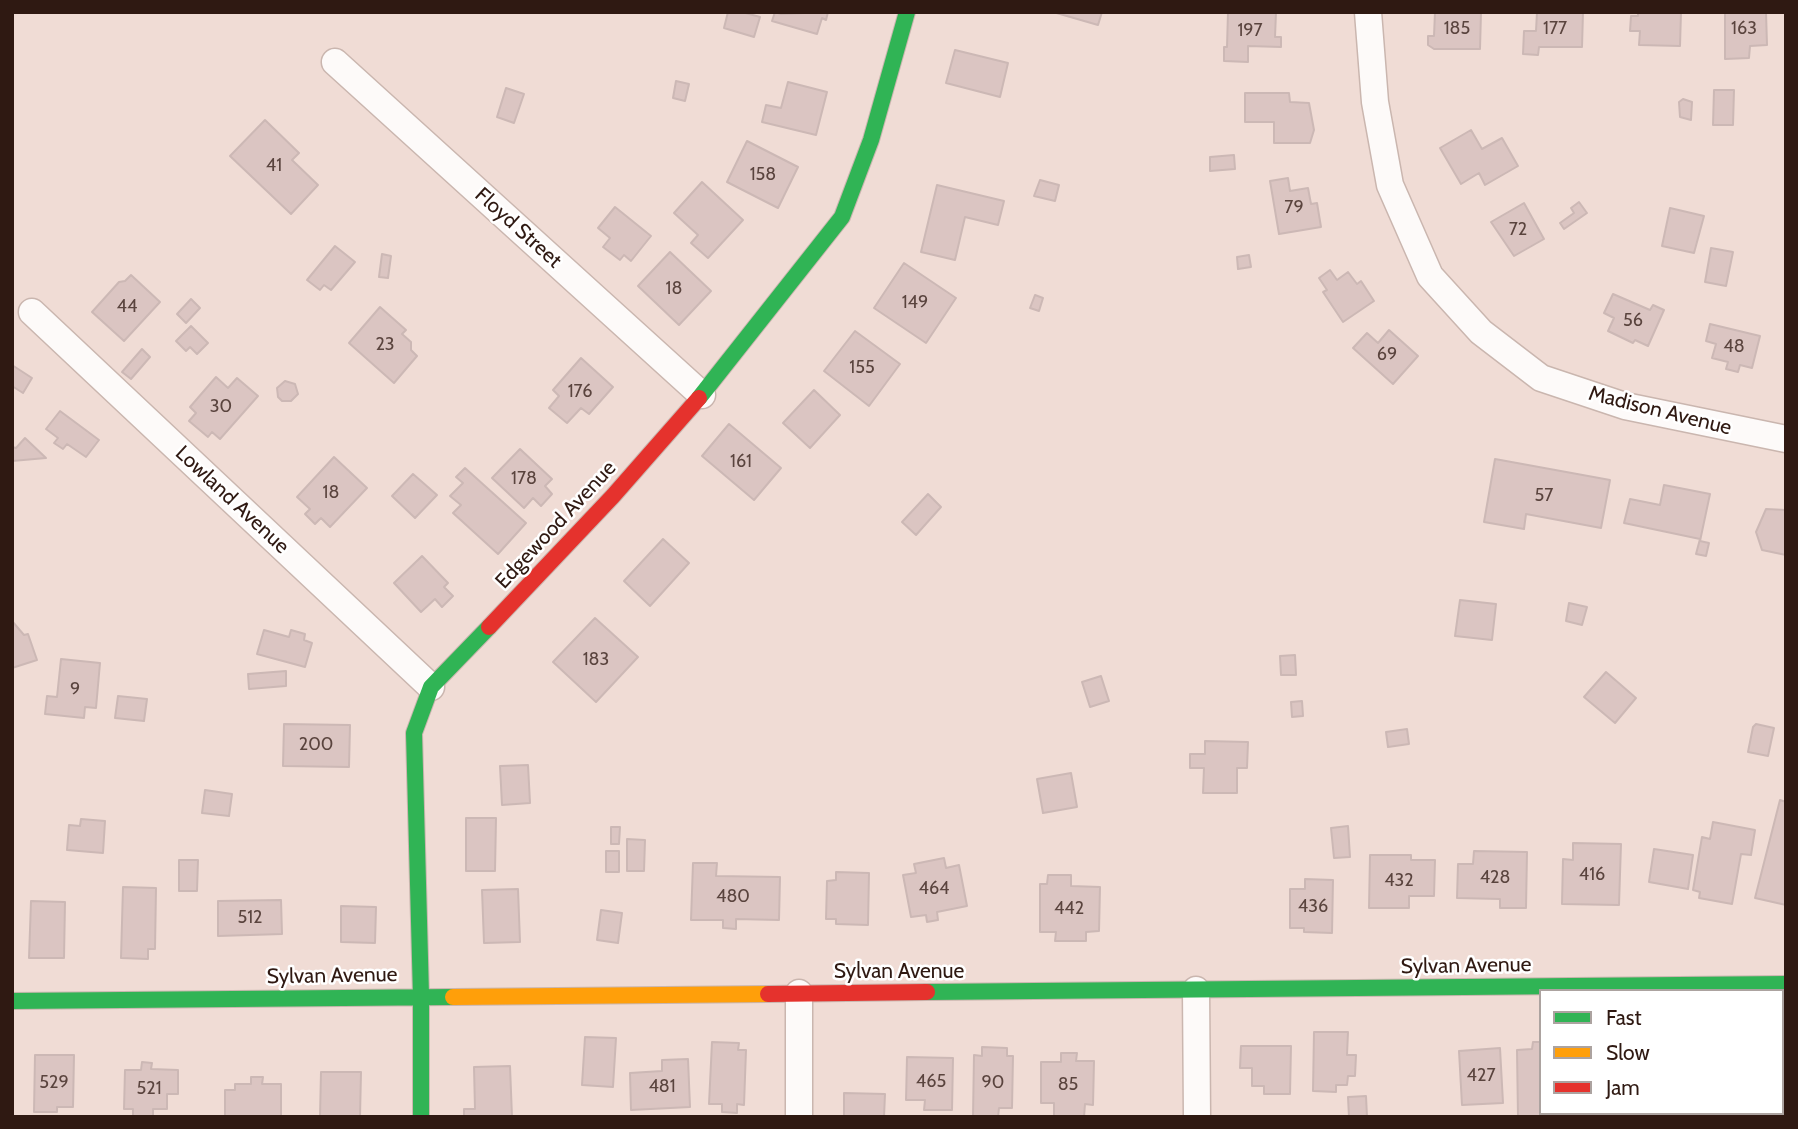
<!DOCTYPE html>
<style>
body{margin:0}
#map{position:relative;width:1798px;height:1129px;overflow:hidden;background:#f0dcd5;font-family:Cabin,sans-serif}
canvas{display:block}
.frame{position:absolute;inset:0;border:14px solid #2f1912;pointer-events:none}
.legend{position:absolute;left:1539px;top:989px;width:245px;height:126px;box-sizing:border-box;background:#fff;border:2px solid #aca3a0;margin:0;padding:9px 12px;list-style:none;font-size:21px;color:#2f1912}
.legend li{display:flex;align-items:center;gap:14px;height:35px}
.legend b{width:35px;border:2px solid #aca3a0}
</style>
<div id="map">
<canvas width="1798" height="1129"></canvas>
<div class="frame"></div>
<ul class="legend">
<li><b style="height:9px;background:#30b455"></b>Fast</li>
<li><b style="height:9px;background:#ff9f0a"></b>Slow</li>
<li><b style="height:9px;background:#e5322d"></b>Jam</li>
</ul>
</div>
<script>
const g = document.querySelector('canvas').getContext('2d');
g.lineJoin = 'round';
function fill(path, color) {
  g.fillStyle = color;
  g.fill(path, 'evenodd');
}
function stroke(path, color, width, dash) {
  g.strokeStyle = color;
  g.lineWidth = width;
  g.lineCap = dash ? 'butt' : 'round';
  g.setLineDash(dash || []);
  g.stroke(path);
}
function drawText(font, color, halo, rows, align = 'center') {
  g.font = font + ' Cabin,sans-serif';
  g.lineWidth = 5;
  g.setLineDash([]);
  g.textBaseline = 'middle';
  g.strokeStyle = halo;
  g.fillStyle = color;
  for (const [text, x, y, turn = 0] of rows) {
    g.save();
    g.translate(x, y);
    g.rotate((+turn || 0) * Math.PI / 180);
    g.textAlign = isNaN(turn) ? turn : align;
    if (halo) g.strokeText(text, 0, 0);
    g.fillText(text, 0, 0);
    g.restore();
  }
}
const building = new Path2D(`
 M728,12H742L760,17L754,37L724,28Z
 M775,12L781,14L828,12L826,20L822,18L817,34L772,21Z
 M1053,12H1102L1098,25Z
 M1228,12H1276L1275,37H1281V47L1248,46V62L1224,61V47H1227Z
 M1435,12H1481L1480,49H1434L1428,45V36H1434Z
 M1537,12H1583L1582,47H1539L1538,55L1523,54L1524,31H1536Z
 M1638,12H1681L1680,46L1639,45L1640,31H1630L1631,16H1638Z
 M1725,12H1766L1767,45L1750,46L1749,58L1725,59Z
 M955,50L1008,63L1000,97L946,83Z
 M676,81L689,84L685,101L673,98Z
 M788,82L827,92L816,135L762,122L766,105L781,108Z
 M506,88L524,94L514,123L497,117Z
 M1714,90H1734L1733,125H1713Z
 M1245,93H1289L1290,102L1309,103L1314,130L1310,143H1274V122H1245Z
 M1683,99L1692,102L1691,120L1680,117L1679,102Z
 M265,120L299,153L292,160L318,185L291,214L230,156Z
 M1471,130L1482,149L1502,138L1518,166L1485,185L1479,173L1461,184L1440,148Z
 M747,141L798,167L778,208L727,182Z
 M1234,155L1235,169L1210,171V157Z
 M1288,178L1290,191L1308,188L1311,204L1317,203L1321,227L1279,234L1270,181Z
 M1040,180L1059,185L1055,201L1034,196Z
 M702,182L743,220L708,258L691,243L698,235L674,213Z
 M937,185L1004,201L998,225L965,217L955,260L921,252Z
 M1579,202L1587,213L1564,229L1560,223L1574,213L1571,208Z
 M1524,203L1544,239L1514,256L1491,222Z
 M615,207L651,236L631,261L624,255L620,260L603,247L610,238L598,228Z
 M1670,208L1704,216L1694,253L1662,246Z
 M335,246L355,262L331,290L324,285L320,290L307,280Z
 M1711,248L1733,252L1726,286L1705,282Z
 M670,252L711,291L679,325L638,286Z
 M382,254L391,256L388,278L379,277Z
 M1249,255L1251,267L1238,269L1237,257Z
 M904,263L956,298L926,343L874,308Z
 M1330,270L1337,280L1348,272L1357,284L1361,281L1374,301L1343,322L1323,292L1327,290L1319,278Z
 M131,275L160,302L124,341L92,312L119,282L125,281Z
 M1613,294L1650,310L1653,305L1664,310L1648,346L1635,340L1633,343L1608,331L1614,318L1604,313Z
 M1035,295L1043,298L1039,311L1030,308Z
 M191,299L200,308L186,323L177,314Z
 M380,307L406,330L402,334L411,342V350L417,356L394,383L349,343Z
 M1710,324L1760,336L1752,368L1740,365L1738,372L1726,369L1728,362L1712,358L1716,344L1706,341Z
 M191,326L208,343L197,354L190,347L186,351L176,341Z
 M1389,330L1418,356L1393,384L1353,348L1367,333L1378,343Z
 M855,331L900,364L869,406L824,371Z
 M142,349L150,357L131,379L122,372Z
 M581,358L613,387L589,414L581,408L567,423L549,408L559,396L553,390Z
 M12,365L32,378L23,393L12,386Z
 M216,377L228,388L237,378L258,396L220,439L212,432L208,437L189,421L196,413L190,407Z
 M285,381L295,384L298,394L291,401H282L278,397L277,388Z
 M814,390L840,415L810,448L783,423Z
 M60,411L99,440L86,457L67,444L63,449L54,443L58,438L46,429Z
 M729,424L781,468L754,500L702,456Z
 M25,438L46,458L12,461V447L16,448Z
 M520,449L552,479L545,486L552,494L541,506L533,498L524,508L492,478Z
 M334,457L367,488L330,527L321,518L315,524L305,514L310,509L297,497Z
 M1495,459L1610,480L1601,528L1526,514L1524,529L1484,522Z
 M465,468L526,523L498,554L453,513L461,505L450,496L463,483L456,477Z
 M413,474L437,495L415,518L392,496Z
 M1664,485L1710,494L1700,541L1709,543L1706,556L1696,554L1700,539L1624,523L1630,499L1660,505Z
 M928,494L941,507L916,535L902,522Z
 M1766,509L1786,510V555L1762,550L1756,532Z
 M663,539L689,563L650,606L624,581Z
 M422,556L448,583L444,587L453,596L442,607L435,599L421,612L394,583Z
 M1460,600L1496,604L1492,640L1455,636Z
 M1569,603L1587,607L1582,625L1566,621Z
 M595,618L638,657L596,702L553,662Z
 M12,621L24,635L28,634L37,660L12,668Z
 M264,630L289,637L291,630L305,634L304,640L312,643L305,667L257,654Z
 M1295,655L1296,675H1281L1280,656Z
 M61,659L100,663L96,708L85,707L84,718L45,714L47,696L57,697Z
 M286,671V686L249,689L248,674Z
 M1606,672L1636,698L1615,723L1584,697Z
 M1101,676L1109,701L1090,707L1082,682Z
 M118,696L147,699L144,721L115,718Z
 M1302,701L1303,716L1292,717L1291,702Z
 M284,724L350,725L349,767L283,766Z
 M1756,724L1774,728L1768,756L1748,752L1753,727Z
 M1407,729L1409,744L1388,747L1386,732Z
 M1205,741L1248,742L1247,768H1237V793H1203L1204,768H1190V754H1205Z
 M528,765L530,803L502,805L500,766Z
 M1071,773L1077,807L1043,813L1037,779Z
 M205,790L232,794L229,816L202,813Z
 M1780,800L1786,802V905L1755,898Z
 M466,818H496L495,871H466Z
 M81,819L105,821L103,853L67,850L69,825L80,826Z
 M1713,822L1755,830L1751,855L1741,854L1732,904L1699,898L1700,892L1693,890L1702,837L1710,839Z
 M1348,826L1350,857L1334,858L1331,828Z
 M611,827H620L619,844H611Z
 M627,839L645,840L644,871H627Z
 M1573,843L1621,844L1619,905L1562,904L1563,859L1573,860Z
 M1654,849L1693,855L1688,889L1649,882Z
 M606,851H619V872H606Z
 M1474,851L1527,852L1526,908H1500V899L1457,898L1458,864H1473Z
 M1370,855H1411V860H1435L1434,896H1409V908H1369Z
 M944,858L946,868L959,865L967,906L937,912L938,920L927,922L926,915L911,917L903,875L916,873L914,864Z
 M179,860H198L197,891H179Z
 M693,863H717L716,876L780,877L779,920L736,919V929L723,928V920H691Z
 M836,872L869,873L868,925L836,924V919H826L827,881L836,880Z
 M1048,875H1071V886L1100,887L1099,931L1086,932V941H1055L1056,932H1040V884H1047Z
 M1305,879L1333,880L1332,933L1304,932V928H1290V889H1305Z
 M123,887L156,888L155,949H148V959L121,958Z
 M518,889L520,942L484,943L482,890Z
 M281,900L282,934L218,936V901Z
 M31,901L65,902L64,958H29Z
 M341,906L376,907L375,943L341,942Z
 M601,910L622,913L618,943L597,940Z
 M1314,1032H1348L1347,1055H1356L1355,1076H1348L1347,1085H1336V1092L1313,1091Z
 M585,1037L616,1038L613,1087L582,1085Z
 M712,1042L739,1043L738,1050H746L744,1105L737,1104V1113L722,1112V1104H709Z
 M1533,1042H1541V1113H1556V1117H1518L1517,1050L1532,1049Z
 M1241,1046H1291L1290,1094H1264V1086H1252V1068H1240Z
 M982,1047L1007,1048V1056H1013L1012,1108H999L998,1117H973L974,1055L982,1056Z
 M1500,1048L1503,1103L1462,1105L1459,1051Z
 M1061,1053H1077L1076,1061H1094L1093,1105L1085,1104L1084,1117H1054V1103H1041V1062H1061Z
 M35,1055H74L73,1107H57V1112H34Z
 M1782,1056H1786V1093H1782Z
 M907,1057L953,1058L952,1110H924L925,1100H906Z
 M688,1059L690,1107L631,1110L630,1073L662,1071V1060Z
 M142,1062L152,1063L151,1069L178,1070V1094H167V1109H153V1117H133V1109H124L125,1070H141Z
 M510,1066L512,1117H464V1109H475L474,1067Z
 M321,1072H361L360,1117H320Z
 M251,1077H263L262,1084H281V1117H225V1090H235V1084H251Z
 M844,1093L885,1094L884,1117H844Z
 M1366,1096L1367,1117H1349L1348,1097Z`);
fill(building, '#dbc5c2');
stroke(building, '#ccb8b5', 2);
const street = new Path2D(`
 M1368,12L1375,102L1390,185L1430,276L1481,332L1541,378L1625,406L1786,439
 M335,62L702,395
 M32,312L431,687
 M1196,990L1197,1117
 M799,993V1117
 M1610,1113V1117`);
const fast = new Path2D(`
 M699,398L842,217L871,140L907,12
 M927,992L1786,984
 M12,1001L453,997
 M421,1117V996L414,733L431,687L489,627`);
const slow = new Path2D(`
 M453,997L768,994`);
const jam = new Path2D(`
 M489,627L613,496L699,398
 M768,994L927,992`);
stroke(street, '#cab6af', 29);
stroke(fast, '#cab6af', 18);
stroke(slow, '#cab6af', 18);
stroke(jam, '#cab6af', 18);
stroke(street, '#fdfaf9', 26);
stroke(fast, '#30b455', 16);
stroke(slow, '#ff9f0a', 16);
stroke(jam, '#e5322d', 16);
drawText('18px', '#5a443e', null, [
 ["185",1457,29],
 ["177",1555,29],
 ["163",1744,29],
 ["197",1250,31],
 ["41",274,166],
 ["158",763,175],
 ["79",1294,208],
 ["72",1518,230],
 ["18",674,289],
 ["149",915,303],
 ["44",127,307],
 ["56",1633,321],
 ["23",385,345],
 ["48",1734,347],
 ["69",1387,355],
 ["155",862,368],
 ["176",580,392],
 ["30",221,407],
 ["161",741,462],
 ["178",524,479],
 ["18",331,493],
 ["57",1544,496],
 ["183",596,660],
 ["9",75,690],
 ["200",316,745],
 ["416",1592,875],
 ["428",1495,878],
 ["432",1399,881],
 ["464",934,889],
 ["480",733,897],
 ["436",1313,907],
 ["442",1069,909],
 ["512",250,918],
 ["427",1481,1076],
 ["465",931,1082],
 ["529",54,1083],
 ["90",993,1083],
 ["85",1068,1085],
 ["481",662,1087],
 ["521",149,1089]
]);
drawText('21px', '#2f1912', '#fff', [
 ["Floyd Street",518,228,42],
 ["Madison Avenue",1660,411,14],
 ["Lowland Avenue",232,500,43],
 ["Edgewood Avenue",556,525,-47],
 ["Sylvan Avenue",1466,966,-1],
 ["Sylvan Avenue",899,972],
 ["Sylvan Avenue",332,976,-1]
]);
</script>
